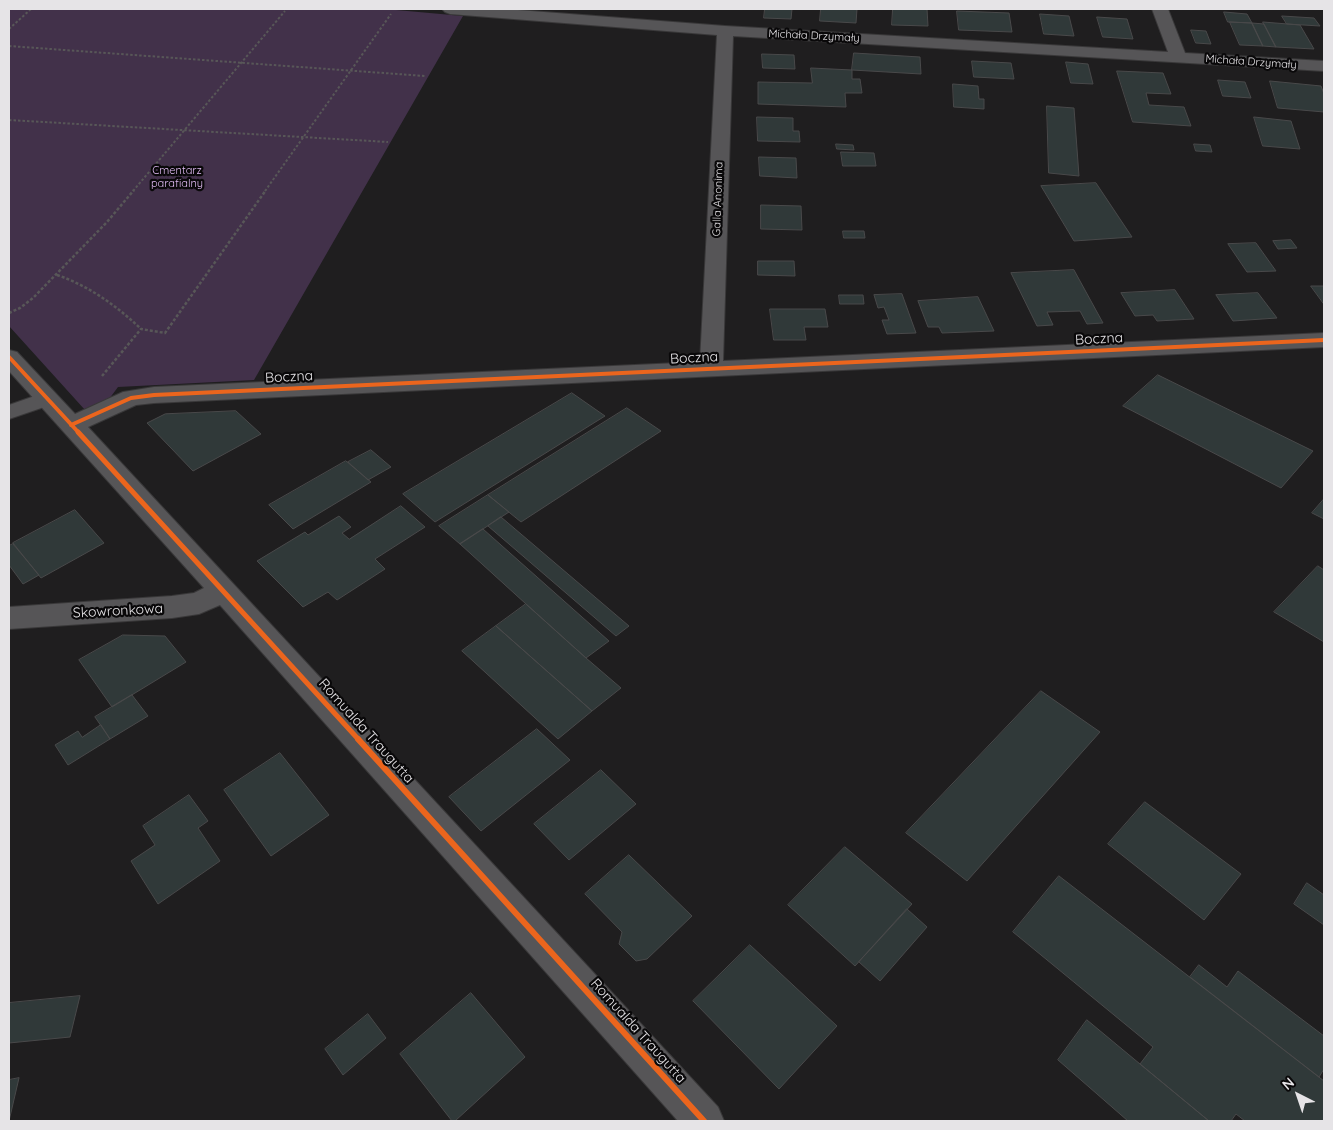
<!DOCTYPE html>
<meta charset="utf-8">
<style>
body{margin:0}
#map{position:relative;width:1333px;height:1130px;overflow:hidden;background:#1f1e1f;font-family:Quicksand,sans-serif}
canvas{display:block}
.frame{position:absolute;inset:0;border:10px solid #e6e4e7;pointer-events:none}
.north{position:absolute;left:1273px;top:1070px;width:50px;height:50px;-webkit-text-stroke:4px #090809;paint-order:stroke;rotate:319deg;font-size:14px;font-weight:700;line-height:20px;text-align:center;color:#e6e4e7}
.north::after{content:'';display:block;margin:auto;width:18px;height:22px;background:#e6e4e7;clip-path:polygon(50% 0,100% 100%,50% 72%,0 100%)}
</style>
<div id="map">
<canvas width="1333" height="1130"></canvas>
<div class="frame"></div>
<div class="north">N</div>
</div>
<script>
const g = document.querySelector('canvas').getContext('2d');
g.lineJoin = 'round';
function fill(path, color) {
  g.fillStyle = color;
  g.fill(path, 'evenodd');
}
function stroke(path, color, width, dash) {
  g.strokeStyle = color;
  g.lineWidth = width;
  g.lineCap = dash ? 'butt' : 'round';
  g.setLineDash(dash || []);
  g.stroke(path);
}
function drawText(font, color, halo, rows, align = 'center') {
  g.font = font + ' Quicksand,sans-serif';
  g.lineWidth = 4.5;
  g.setLineDash([]);
  g.textBaseline = 'middle';
  g.strokeStyle = halo;
  g.fillStyle = color;
  for (const [text, x, y, turn = 0] of rows) {
    g.save();
    g.translate(x, y);
    g.rotate((+turn || 0) * Math.PI / 180);
    g.textAlign = isNaN(turn) ? turn : align;
    if (halo) g.strokeText(text, 0, 0);
    g.fillText(text, 0, 0);
    g.restore();
  }
}
fill(new Path2D(`
 M9,9H385L463,16L254,380L118,387L109,399L85,410L9,326Z`), '#42314a');
const building = new Path2D(`
 M765,9H792L791,19L764,18Z
 M821,9H857L856,23L820,21Z
 M893,9H927L928,26L892,25Z
 M957,11L1009,13L1012,32L959,30Z
 M1224,12L1247,14L1252,23L1228,22Z
 M1040,14L1069,16L1074,36L1044,34Z
 M1282,16L1314,18L1320,26L1287,24Z
 M1097,17L1127,19L1133,39L1103,37Z
 M1230,22L1252,23L1263,46L1240,45Z
 M1263,22L1300,25L1314,49L1276,47Z
 M1252,23L1264,24L1276,47L1263,46Z
 M1191,30L1206,31L1211,44L1196,43Z
 M854,53L920,57L921,74L852,70Z
 M762,54L794,55L795,69L763,68Z
 M972,61L1011,63L1014,79L974,77Z
 M1066,62L1088,64L1093,84L1071,83Z
 M811,68L852,70V79H860L862,93H845L846,107L758,104V82L812,83Z
 M1117,71L1163,73L1171,94L1146,93L1149,105L1184,107L1191,126L1133,122Z
 M1218,80L1245,82L1251,98L1223,96Z
 M1270,81L1321,86L1324,94V112L1278,108Z
 M953,84L978,86L979,99H984V109L954,107Z
 M1047,106L1074,108L1079,176L1049,173Z
 M757,117L793,118V131H799L800,142L758,141Z
 M1254,117L1291,121L1300,149L1263,146Z
 M836,144L853,145L854,150L837,149Z
 M1194,144L1210,145L1212,152L1196,151Z
 M841,152L874,153L876,166H843Z
 M759,157L796,158L797,178L760,176Z
 M1096,183L1132,237L1074,241L1041,186Z
 M761,205L801,206L802,230L761,229Z
 M843,231H864L865,238H844Z
 M1291,240L1297,248L1278,249L1273,241Z
 M1256,243L1276,271L1247,272L1228,244Z
 M758,261H794L795,276L758,275Z
 M1074,270L1103,323L1087,324L1080,311L1047,312L1053,325L1037,326L1011,273Z
 M1311,286H1324V304Z
 M1175,290L1194,319L1157,321L1153,315L1135,316L1121,293Z
 M1258,293L1277,318L1233,321L1216,295Z
 M902,294L916,333L887,334L882,320H889L884,307L878,308L874,295Z
 M839,295H863L864,304H840Z
 M978,297L994,331L942,333L939,327H928L918,301Z
 M770,309H825L828,327H804L806,340H774Z
 M1158,375L1313,451L1281,488L1123,406Z
 M572,393L605,416L435,522L403,494Z
 M627,408L661,431L521,522L488,495Z
 M236,411L261,434L193,471L147,423L165,414Z
 M371,450L391,467L368,480L348,462Z
 M346,461L371,482L293,529L269,505Z
 M488,495L509,512L460,544L439,526Z
 M1324,499V519L1312,513Z
 M401,506L425,527L375,559L385,569L337,600L328,592L303,607L257,561L305,532L308,535L339,516L351,527L342,533L349,539Z
 M75,510L104,543L41,578L13,543Z
 M501,517L629,626L616,636L488,526Z
 M483,529L609,641L586,658L526,604L460,544Z
 M13,544L39,575L23,584L9,565V546Z
 M1318,566L1324,570V642L1274,612Z
 M526,604L586,658L621,688L592,711L496,626Z
 M496,626L592,711L558,739L462,651Z
 M123,635L165,636L186,662L112,707L79,660Z
 M1041,691L1100,732L967,881L906,833Z
 M132,695L148,716L110,739L95,717Z
 M101,725L110,739L68,765L55,745L78,731L82,737Z
 M537,729L570,760L481,831L449,797Z
 M280,753L329,815L271,856L224,790Z
 M601,770L636,804L569,860L534,824Z
 M189,795L208,821L198,828L220,861L158,904L131,861L155,845L143,826Z
 M1145,802L1241,874L1204,920L1108,844Z
 M845,847L912,904L855,966L788,905Z
 M629,855L692,916L647,959L636,961L619,944L622,932L585,894Z
 M1059,876L1324,1081V1121H1245L1236,1114L1231,1121H1209L1140,1064L1153,1047L1013,932Z
 M1307,883L1324,895V925L1294,904Z
 M907,909L927,927L880,981L859,962Z
 M750,945L837,1026L779,1089L693,1001Z
 M1199,965L1227,987L1238,971L1324,1036V1069L1319,1077L1190,977Z
 M471,993L525,1057L455,1121H452L400,1054Z
 M80,996L70,1037L9,1043V1003Z
 M368,1014L386,1038L343,1075L325,1049Z
 M1087,1020L1140,1064L1209,1121H1128L1058,1060Z
 M19,1078L9,1121V1080Z`);
fill(building, '#303939');
stroke(building, '#49494a', 1);
const service = new Path2D(`
 M46,392L53,394L56,399L53,404L9,419V405Z`);
const minor = new Path2D(`
 M442,9H505L725,26L1168,52L1152,9H1168L1185,53L1324,61V71L733,36L723,361L1324,333V347L154,403L136,405L88,427L718,1107L724,1121H678L220,605L199,614L172,618L9,629V607L172,596L194,593L204,588L9,371V350L17,352L75,414L123,392L154,387L700,362L717,35L450,14L445,12Z`);
stroke(service, '#393839', 2);
stroke(minor, '#393839', 2);
stroke(new Path2D(`
 M9,29L31,9
 M9,46L425,76
 M9,120L388,142
 M133,191L285,11
 M265,191L391,14`), '#585758', 2, [2.5, 2]);
stroke(new Path2D(`
 M57,275C89,286 117,306 141,329
 M9,313L20,308L33,298L107,222L134,190
 M102,376L141,329L165,333L266,190`), '#585758', 2.5, [3, 2]);
fill(service, '#565557');
fill(minor, '#565557');
stroke(new Path2D(`
 M9,357L79,433
 M71,425L131,398L154,395L1324,340`), '#eb651d', 4);
stroke(new Path2D(`
 M78,432L359,740`), '#eb651d', 5);
stroke(new Path2D(`
 M358,739L704,1121`), '#eb651d', 6);
drawText('11px', '#e6e4e7', '#090809', [
 ["Michała Drzymały",814,36,3],
 ["Michała Drzymały",1251,62,4],
 ["Galla Anonima",718,199,-88]
]);
drawText('11px', '#e1bbf4', '#090809', [
 ["Cmentarz",177,171],
 ["parafialny",177,184]
]);
drawText('14px', '#e6e4e7', '#090809', [
 ["Boczna",1099,339,-3],
 ["Boczna",694,358,-3],
 ["Boczna",289,377,-3],
 ["Skowronkowa",118,611,-3],
 ["Romualda Traugutta",366,731,48],
 ["Romualda Traugutta",638,1031,48]
]);
</script>
